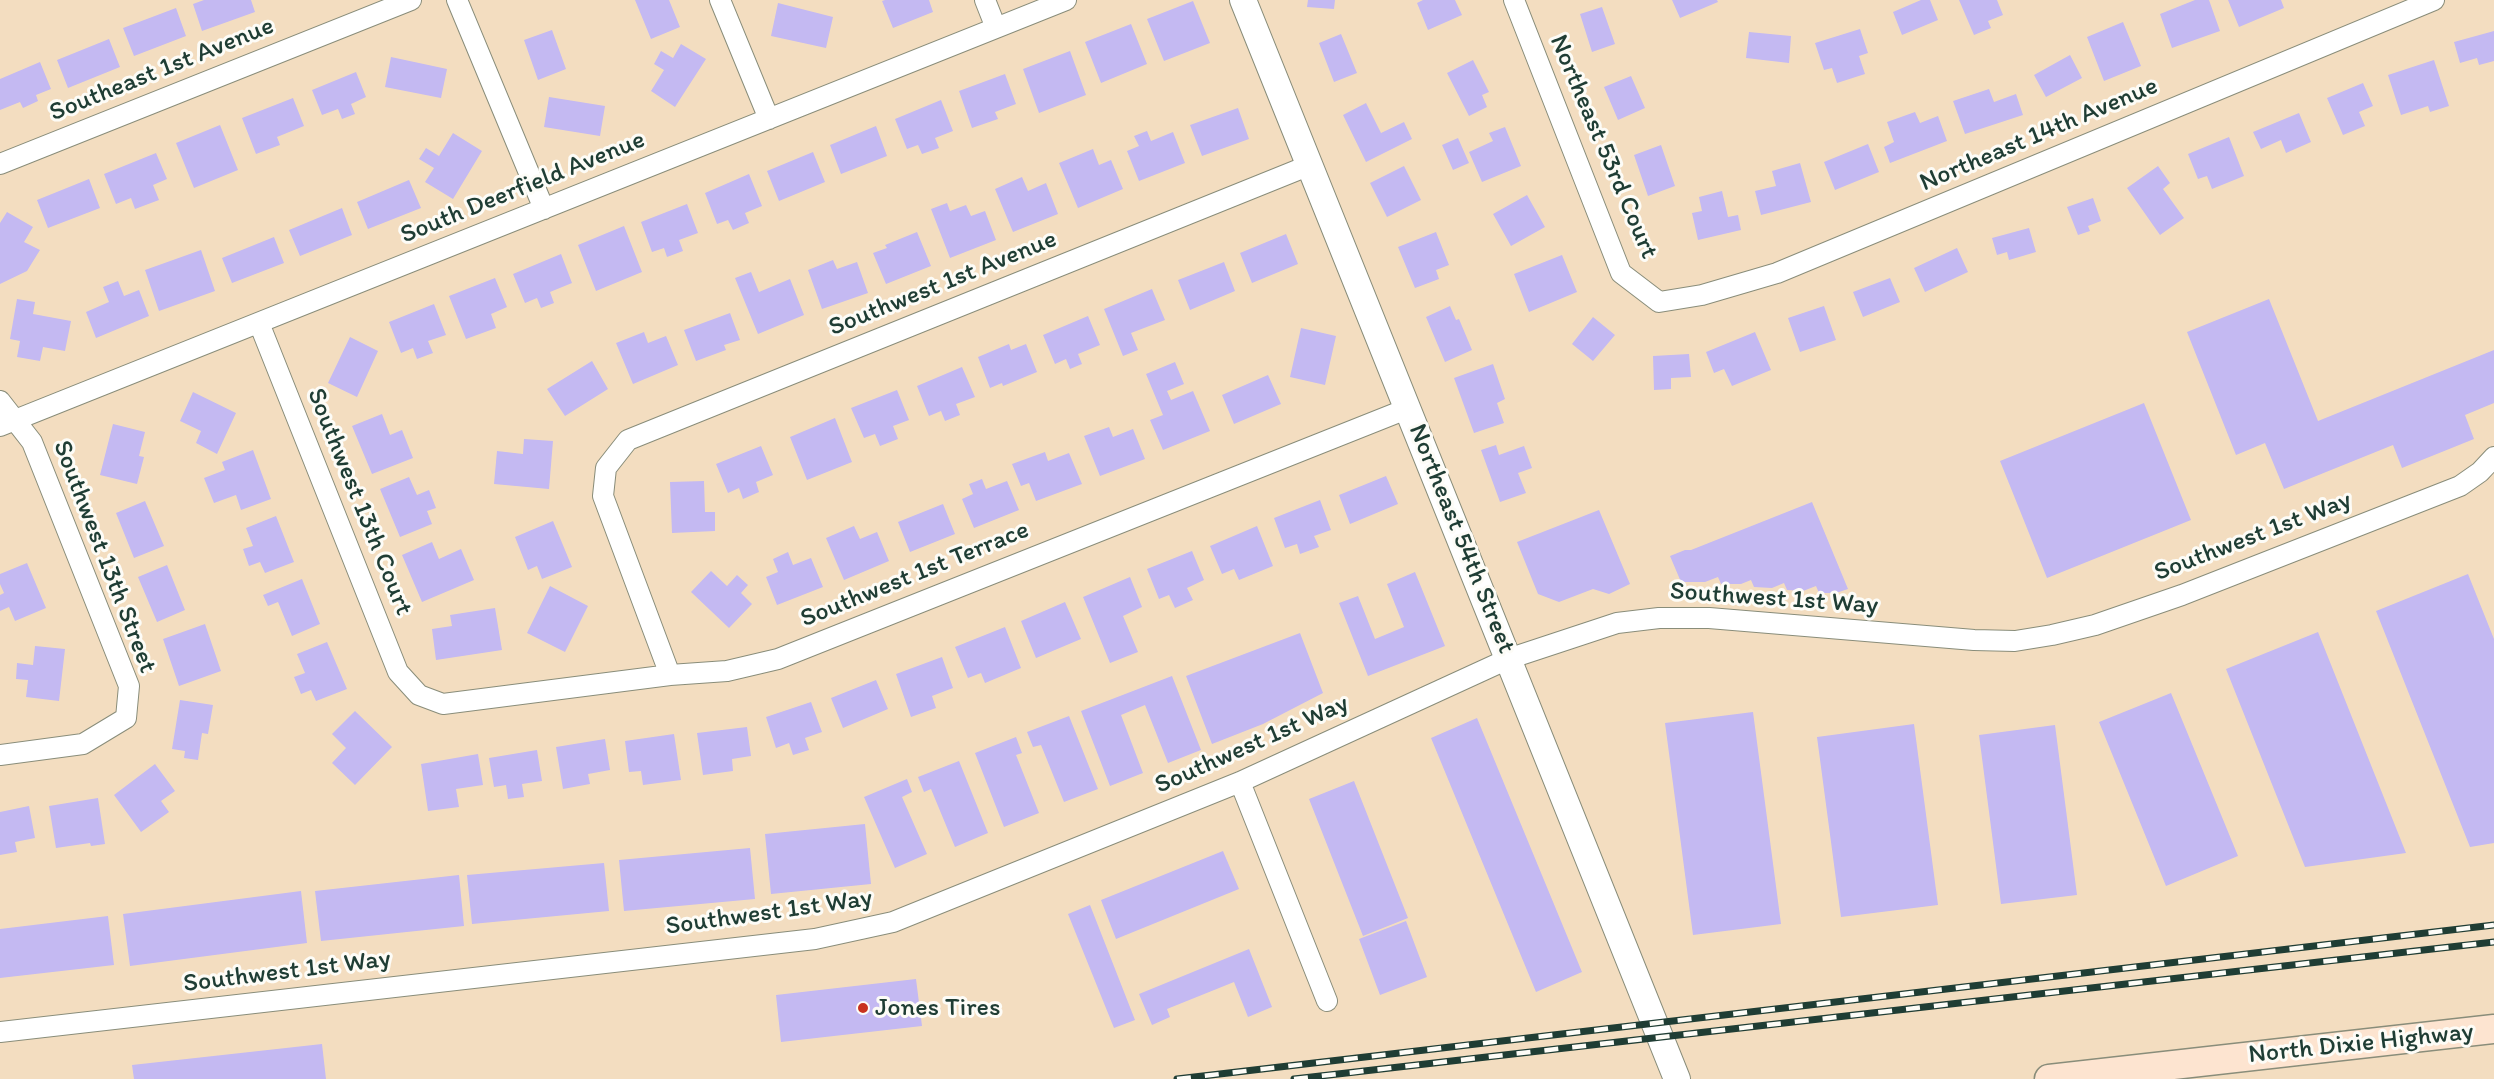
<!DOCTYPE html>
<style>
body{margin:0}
canvas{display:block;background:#f3ddc0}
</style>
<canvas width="2494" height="1079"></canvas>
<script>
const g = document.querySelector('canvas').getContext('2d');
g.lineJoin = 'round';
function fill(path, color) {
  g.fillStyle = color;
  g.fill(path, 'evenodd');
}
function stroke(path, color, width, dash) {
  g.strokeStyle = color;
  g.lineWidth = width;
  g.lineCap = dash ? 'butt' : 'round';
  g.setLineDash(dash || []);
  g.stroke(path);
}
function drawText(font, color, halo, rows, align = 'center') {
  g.font = font + ' Itim,sans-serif';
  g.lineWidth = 6;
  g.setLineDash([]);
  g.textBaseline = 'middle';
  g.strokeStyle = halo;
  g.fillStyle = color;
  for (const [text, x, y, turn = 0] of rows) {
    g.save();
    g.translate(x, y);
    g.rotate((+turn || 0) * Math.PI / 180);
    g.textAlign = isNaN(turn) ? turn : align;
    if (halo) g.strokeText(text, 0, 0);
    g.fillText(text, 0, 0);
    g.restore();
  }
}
fill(new Path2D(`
 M204,0H251L255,12L202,31L193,4Z
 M635,0H669L680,27L651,39Z
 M885,0H929L933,12L893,28L882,1Z
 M1308,0H1335L1334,9L1307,7Z
 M1423,0H1455L1462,15L1428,30L1417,3Z
 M1672,0H1717L1718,2L1680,18Z
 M1921,0H1930L1938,20L1902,35L1893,12Z
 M1959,0H1997L2003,15L1988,21L1991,28L1974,35Z
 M2195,0H2209L2220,31L2172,48L2160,14Z
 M2228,0H2281L2284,8L2239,27Z
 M1193,1L1210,43L1164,61L1147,19Z
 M778,3L833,17L826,48L771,36Z
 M1602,7L1615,44L1592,52L1580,14Z
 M176,8L186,36L134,56L123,28Z
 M2123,22L2141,66L2104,81L2087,37Z
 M1131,24L1147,64L1101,83L1085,42Z
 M1860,29L1868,53L1859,56L1865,74L1837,83L1832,68L1824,70L1815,43Z
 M552,30L566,69L538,80L524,40Z
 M2494,31V61L2479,65L2477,58L2460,63L2454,42Z
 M1749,32L1791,36L1789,63L1746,58Z
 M1341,34L1357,73L1334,82L1319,43Z
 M109,39L120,67L68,88L57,60Z
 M681,44L706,59L675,107L651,91L664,70L654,64L661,51L673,58Z
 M1070,51L1086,95L1039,113L1023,69Z
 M2070,55L2082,78L2046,97L2034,75Z
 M391,57L447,69L441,98L385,87Z
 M1473,60L1489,92L1482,95L1487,107L1469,116L1447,73Z
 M2434,60L2449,106L2430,112L2428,106L2401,115L2388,75Z
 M40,62L51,89L36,95L38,101L23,108L20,102L0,110V79Z
 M356,72L366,97L351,104L355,114L342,119L338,109L322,115L312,90Z
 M1005,74L1016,104L995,112L998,119L972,128L959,91Z
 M1631,76L1645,108L1618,120L1604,87Z
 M2363,83L2373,106L2359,112L2365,126L2343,135L2327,98Z
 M1989,89L1994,102L2016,94L2023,115L1965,134L1953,101Z
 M549,97L605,106L600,136L544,127Z
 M293,98L304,126L277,137L280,145L256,154L242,118Z
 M941,100L953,131L935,138L939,148L922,154L918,145L907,149L895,119Z
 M1366,103L1381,133L1404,122L1412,139L1366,162L1343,115Z
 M1238,108L1249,139L1202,156L1190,125Z
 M1915,112L1920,123L1938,116L1947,141L1890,163L1884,147L1894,142L1887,122Z
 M2299,113L2311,142L2286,153L2281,140L2261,149L2253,132Z
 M220,125L238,170L194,188L176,143Z
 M876,126L887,156L841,174L830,145Z
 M1505,127L1521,166L1482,182L1469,152L1493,141L1489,133Z
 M1147,131L1151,141L1173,132L1185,163L1139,181L1127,151L1139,146L1134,136Z
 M453,133L482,151L453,199L425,182L434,168L419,159L426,148L439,156Z
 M2229,137L2244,176L2212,189L2207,176L2198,179L2188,154Z
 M1458,138L1469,163L1453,170L1442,145Z
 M1868,144L1879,172L1835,190L1824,162Z
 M1661,145L1675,186L1648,196L1634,155Z
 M1093,149L1099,165L1111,160L1123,189L1078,208L1059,163Z
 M813,152L825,182L779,201L767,171Z
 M156,153L167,179L153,185L159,200L135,209L131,198L116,204L104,174Z
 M1800,163L1811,202L1761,215L1755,191L1776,186L1772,171Z
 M1404,166L1421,200L1387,217L1370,183Z
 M2158,166L2170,183L2163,189L2184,218L2160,235L2127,188Z
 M749,174L762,206L745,213L749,223L733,230L728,220L717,224L705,193Z
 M1022,177L1028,191L1046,183L1058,214L1013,232L995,189Z
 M89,179L100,208L48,228L37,200Z
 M409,180L421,208L368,229L357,202Z
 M1722,191L1728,217L1738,215L1741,230L1698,240L1692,213L1702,211L1699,197Z
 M1527,195L1545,227L1511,246L1493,214Z
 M2093,198L2101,221L2088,226L2090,231L2078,235L2067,207Z
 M947,203L950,211L966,205L971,216L985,211L996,240L950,258L931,209Z
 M687,204L698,233L679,240L683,251L667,257L664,248L652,252L641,222Z
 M342,208L352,235L300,256L289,230Z
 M7,212L33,227L24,242L40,250L27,271L0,284V223Z
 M624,226L642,272L596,291L578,245Z
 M2029,228L2036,252L2009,260L2007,252L1997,255L1992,238Z
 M917,232L931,266L886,284L873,253L887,248L885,245Z
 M1436,232L1449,265L1436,270L1439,279L1415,288L1398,247Z
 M1286,234L1298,264L1252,283L1240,253Z
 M274,237L284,263L232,283L222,258Z
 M1957,248L1968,272L1925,292L1914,268Z
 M201,250L215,291L159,311L145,270Z
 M561,254L572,283L550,292L554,303L541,308L537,298L525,303L513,274Z
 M1562,255L1577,292L1529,312L1514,274Z
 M833,260L837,269L857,262L868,293L822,309L808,270Z
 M1224,262L1235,291L1190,310L1178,280Z
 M751,272L759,292L790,279L804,315L758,334L735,278Z
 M495,278L507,307L491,314L496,328L466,339L449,296Z
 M1890,278L1900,302L1863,317L1853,292Z
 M118,281L124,296L139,290L149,316L96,338L86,312L109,302L103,287Z
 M1152,289L1165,320L1131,333L1138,350L1123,356L1104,309Z
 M17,299L35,302L33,314L71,321L65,351L43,347L40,361L17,357L20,341L10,339Z
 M2269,299L2318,421L2494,350V403L2465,415L2474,439L2402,468L2393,445L2284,489L2265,443L2236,455L2187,332Z
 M434,304L446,335L428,341L433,353L417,359L413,348L401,353L389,322Z
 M1450,306L1456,320L1459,319L1472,350L1445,362L1426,317Z
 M1824,306L1836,340L1800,352L1788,318Z
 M730,313L740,340L724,345L726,350L696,361L684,330Z
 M1088,316L1100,345L1078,354L1082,364L1070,369L1066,359L1055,364L1043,335Z
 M1593,317L1615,335L1593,361L1572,344Z
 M1301,328L1336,336L1325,385L1290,377Z
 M644,332L648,343L666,336L678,365L633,384L616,343Z
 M1755,332L1771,370L1732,386L1724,369L1714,373L1706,352Z
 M350,337L378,351L357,397L328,383Z
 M1009,344L1011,350L1026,344L1037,372L1003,386L1002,383L990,388L978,357Z
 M1689,354L1691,377L1671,378V389L1654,390L1653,356Z
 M592,361L608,389L565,416L547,389Z
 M1175,362L1184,384L1167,391L1171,400L1193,391L1210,431L1163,450L1150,420L1163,415L1146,374Z
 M1493,364L1505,399L1497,403L1504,423L1474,433L1454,378Z
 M962,367L975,397L956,404L960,415L945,421L941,411L929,416L917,386Z
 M1268,375L1281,404L1234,424L1222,395Z
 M897,390L909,420L893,426L898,439L880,446L875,434L864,438L851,408Z
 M193,392L236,413L217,454L196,443L201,431L180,421Z
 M2144,403L2191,520L2047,578L2000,461Z
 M382,414L390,435L402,430L413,458L372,474L352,426Z
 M835,418L852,462L807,480L790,437Z
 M113,424L145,432L139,456L144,457L137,484L100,475Z
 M1109,427L1113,437L1133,429L1145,459L1100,476L1084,436Z
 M524,439L553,441L549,489L494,484L497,451L523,454Z
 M1496,445L1499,455L1524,446L1532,468L1518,473L1526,493L1500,502L1481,450Z
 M761,446L773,475L756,482L759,492L743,499L739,488L728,493L716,464Z
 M253,450L271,499L241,510L236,495L214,503L204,478L225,470L222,462Z
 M1045,452L1048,461L1069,453L1082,484L1036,501L1029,483L1021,486L1012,464Z
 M1386,476L1398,504L1350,524L1339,495Z
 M409,477L417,495L429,490L436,508L427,511L432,524L400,537L380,489Z
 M982,479L986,489L1007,481L1019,510L974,528L962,499L973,494L969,484Z
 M704,481L705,512H715V531L672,533L670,482Z
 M1320,500L1331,530L1314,536L1319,547L1300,554L1297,544L1285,548L1274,518Z
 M145,501L164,546L134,558L116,513Z
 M1812,502L1848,589L1836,593H1819L1816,586L1803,591L1787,590L1784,583L1772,588L1754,587L1751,580L1741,584H1721L1718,577L1705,582H1681L1670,556L1685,550H1691Z
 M943,504L955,534L910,552L898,522Z
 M1599,510L1630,584L1609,594L1593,589L1559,602L1538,594L1517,542Z
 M276,516L294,562L265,573L260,562L249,566L243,549L253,546L246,528Z
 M553,521L572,567L542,579L537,566L528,570L515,537Z
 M854,526L860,539L877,532L889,561L844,580L826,538Z
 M1257,526L1273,566L1239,580L1234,569L1222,574L1210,546Z
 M432,542L439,559L461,549L474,580L422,602L402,555Z
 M1192,551L1204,580L1187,588L1193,600L1175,608L1169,595L1159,599L1147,569Z
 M788,552L793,565L811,558L823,587L777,605L766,577L778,572L773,559Z
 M27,563L46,608L15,621L9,607L0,611V595L4,593L0,584V574Z
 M167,565L185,610L157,622L138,577Z
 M711,571L727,586L737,575L748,585L741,593L752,604L729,628L691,592Z
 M1415,572L1445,646L1368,676L1339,603L1358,596L1375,639L1404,627L1387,584Z
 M2468,574L2494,639V843L2470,847L2376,611Z
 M1130,577L1142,607L1123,616L1138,652L1110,663L1083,597Z
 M302,579L320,624L292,636L278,602L268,606L263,595Z
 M550,586L588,606L565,652L527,633Z
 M1065,602L1081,639L1036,658L1021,621Z
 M495,608L502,650L436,660L432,629L452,626L450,615Z
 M205,624L221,671L179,686L163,639Z
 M1005,627L1021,668L985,683L981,673L968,678L955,647Z
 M2318,632L2406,853L2305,867L2226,669Z
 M1300,633L1323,693L1263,724L1212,744L1186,676Z
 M327,642L347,689L316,701L311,690L301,694L294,677L305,673L297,654Z
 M35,646L65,649L59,701L26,697L28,680L16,679L17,663L33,665Z
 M942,657L953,688L932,696L936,708L911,717L896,674Z
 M1172,676L1201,750L1168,763L1145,705L1121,715L1143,773L1110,786L1081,711Z
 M876,680L888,709L843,728L831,698Z
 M2171,693L2238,856L2166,886L2099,722Z
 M180,700L213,705L208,734L202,733L198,760L184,758L185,751L172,749Z
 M811,702L822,732L805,738L809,750L793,755L789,743L776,748L766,717Z
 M355,711L392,747L355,785L332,763L346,748L332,734Z
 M1753,712L1781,924L1693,935L1665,723Z
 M1069,716L1098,789L1064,802L1041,745L1033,747L1027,732Z
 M1477,718L1582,972L1536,992L1431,738Z
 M1914,724L1938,905L1841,917L1817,737Z
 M2055,725L2077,895L2001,904L1979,735Z
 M747,727L751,756L732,759L733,771L703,775L697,733Z
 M674,734L681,780L643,785L641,771L629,772L625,741Z
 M1016,737L1022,753L1016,755L1039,813L1004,827L975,753Z
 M605,739L610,770L588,774L590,784L563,789L556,747Z
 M537,750L542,781L522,784L524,797L508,799L506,785L494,787L489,758Z
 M478,754L483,785L456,789L459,807L428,811L421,764Z
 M959,761L988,833L955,847L931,789L924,792L918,777Z
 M155,764L175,791L161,801L169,812L141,832L114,795Z
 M907,779L912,792L902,797L927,854L895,868L864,797Z
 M1354,781L1408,918L1363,936L1309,799Z
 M98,798L105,844L91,846L90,843L56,848L49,806Z
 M29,806L35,838L15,842L17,852L0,855V812Z
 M865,824L871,884L771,894L765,834Z
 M750,848L755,899L624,911L619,860Z
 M1223,851L1239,889L1116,939L1101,900Z
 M604,863L609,911L472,924L467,875Z
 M459,875L464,926L321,941L315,891Z
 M301,891L307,943L130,966L123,914Z
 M1090,905L1135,1020L1114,1028L1068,914Z
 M108,916L114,965L0,978V929Z
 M1406,921L1427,977L1380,995L1359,939Z
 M1249,949L1272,1007L1248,1017L1234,982L1167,1009L1170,1017L1152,1025L1139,994Z
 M916,979L922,1026L781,1042L776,995Z
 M322,1044L326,1079H134L132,1065Z`), '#c4b9f2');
const minor = new Path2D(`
 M457,0L544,209
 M720,0L769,119
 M985,0L996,28
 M1514,0L1621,273L1659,302L1702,295L1777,273L2434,0
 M0,164L411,0
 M259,323L398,672L419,695L443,704L670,675L727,671L778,659L1409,408
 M0,401L32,442L129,686L126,718L83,744L0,755
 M0,426L1066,0
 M670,675L603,496L606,468L628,440L1310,165
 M1240,782L1327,1001
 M0,1032L815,939L893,922L1240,782L1508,659L1617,623L1659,618H1709L1974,640L2015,641L2052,635L2095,625L2182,595L2460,486L2480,472L2494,457`);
const tertiary = new Path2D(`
 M1243,0L1677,1079`);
const secondary = new Path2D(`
 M2049,1079L2494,1029`);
stroke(minor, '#898d7a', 22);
stroke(tertiary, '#898d7a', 28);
stroke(secondary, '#898d7a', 31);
stroke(minor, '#fff', 20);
stroke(tertiary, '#fff', 26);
stroke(secondary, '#fde4d0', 28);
const rail = new Path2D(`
 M1177,1079L2494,925
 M1294,1079L2494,942`);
stroke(rail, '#1f3d34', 7);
stroke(rail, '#fdfcf7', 4.5, [14]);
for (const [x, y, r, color] of [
 [863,1008,6,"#c8321e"]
]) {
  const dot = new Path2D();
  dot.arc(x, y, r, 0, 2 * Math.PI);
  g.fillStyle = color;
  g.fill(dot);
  stroke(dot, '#fdfcf7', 2);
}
drawText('26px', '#1f3d34', '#fdfcf7', [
 ["Southeast 1st Avenue",162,70,-22],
 ["Northeast 14th Avenue",2039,135,-23],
 ["Northeast 53rd Court",1603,147,67],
 ["South Deerfield Avenue",523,188,-22],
 ["Southwest 1st Avenue",943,284,-22],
 ["Southwest 13th Court",359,502,68],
 ["Southwest 1st Way",2253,537,-21],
 ["Northeast 54th Street",1461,539,68],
 ["Southwest 13th Street",104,557,69],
 ["Southwest 1st Terrace",915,575,-22],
 ["Southwest 1st Way",1774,599,4],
 ["Southwest 1st Way",1252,745,-24],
 ["Southwest 1st Way",769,913,-8],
 ["Southwest 1st Way",287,972,-7],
 ["North Dixie Highway",2361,1044,-6]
]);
drawText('26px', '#1f3d34', '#fdfcf7', [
 ["Jones Tires",875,1008]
], 'left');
</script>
